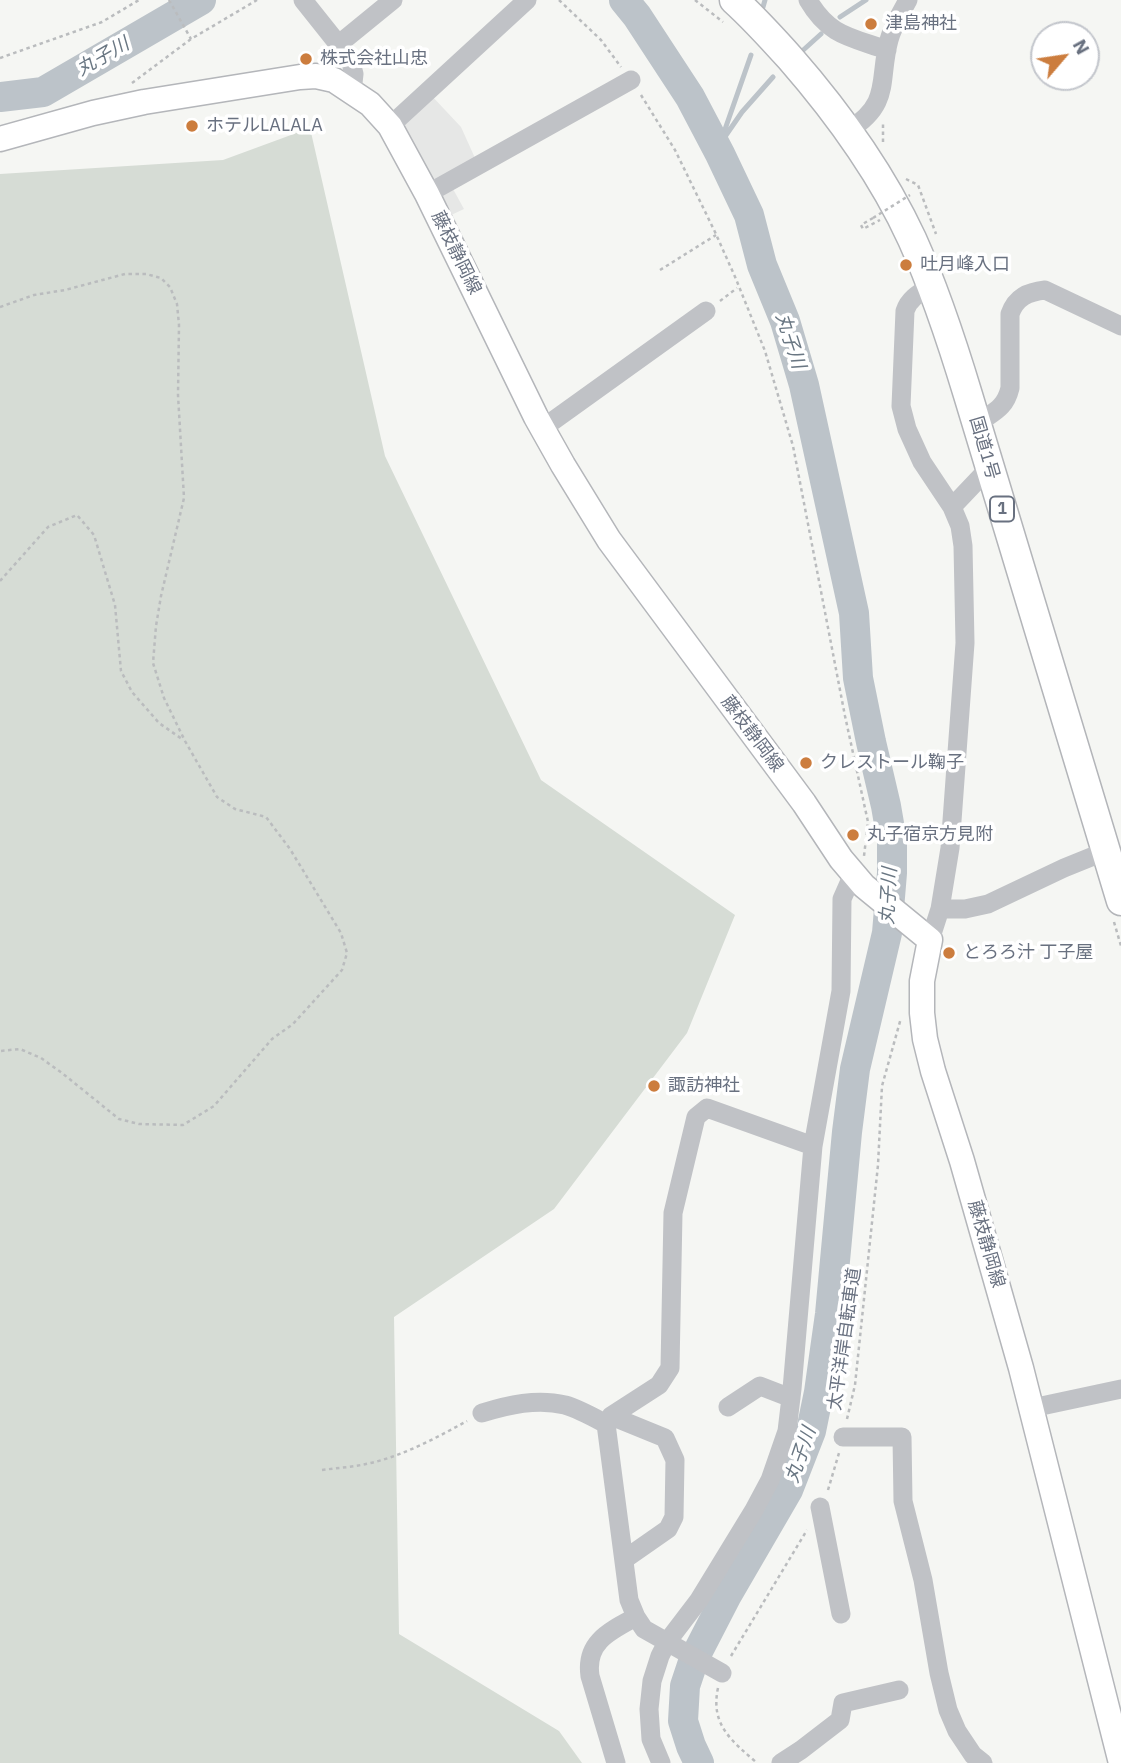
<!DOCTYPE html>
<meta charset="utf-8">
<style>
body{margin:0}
#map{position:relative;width:1121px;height:1763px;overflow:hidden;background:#f5f6f3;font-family:"IBM Plex Sans",sans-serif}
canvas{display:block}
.north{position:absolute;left:1030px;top:21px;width:70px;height:70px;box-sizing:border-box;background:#fff;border:2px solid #c3c6cc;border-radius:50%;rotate:61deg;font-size:19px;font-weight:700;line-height:28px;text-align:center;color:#697180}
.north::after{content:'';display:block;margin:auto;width:24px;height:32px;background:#cc7d3e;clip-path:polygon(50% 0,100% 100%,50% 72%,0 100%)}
</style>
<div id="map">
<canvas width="1121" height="1763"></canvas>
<div class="north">N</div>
</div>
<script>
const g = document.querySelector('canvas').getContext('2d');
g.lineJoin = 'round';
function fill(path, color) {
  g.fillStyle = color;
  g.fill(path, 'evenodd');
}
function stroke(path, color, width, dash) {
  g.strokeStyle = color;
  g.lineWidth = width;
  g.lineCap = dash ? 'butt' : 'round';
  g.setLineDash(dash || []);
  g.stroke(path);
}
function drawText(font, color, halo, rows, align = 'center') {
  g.font = font + ' "IBM Plex Sans","Noto Sans JP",sans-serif';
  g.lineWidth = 7;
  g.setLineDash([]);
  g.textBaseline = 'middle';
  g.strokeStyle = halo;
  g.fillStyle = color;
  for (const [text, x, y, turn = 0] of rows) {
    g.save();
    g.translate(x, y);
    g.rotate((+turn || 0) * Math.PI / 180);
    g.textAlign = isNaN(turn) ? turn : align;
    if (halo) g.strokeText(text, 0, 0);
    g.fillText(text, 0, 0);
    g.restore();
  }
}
fill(new Path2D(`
 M430,94L461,127L475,158L447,178L464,209L449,216L400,123Z`), '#e6e7e6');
fill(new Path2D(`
 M310,128L385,456L541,780L735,915L687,1033L554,1209L394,1317L399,1634L559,1731L582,1763H0V174L223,160Z`), '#d6dcd5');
stroke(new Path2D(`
 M763,7L765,0
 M840,17L866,0
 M800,53L821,34
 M723,135L751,55
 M720,154L722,141L742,112L773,77`), '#bcc3c9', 5);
stroke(new Path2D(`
 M624,0L637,16L690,97L720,154L749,215L762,265L785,321L804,385L854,613L858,678L871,742L886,806L892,841V873L887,933L855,1069L847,1132L830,1314L819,1392L811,1431L788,1490L727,1595L694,1659L685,1686L683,1721L691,1746L699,1763
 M0,97L43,92L201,0`), '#bcc3c9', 30);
const major = new Path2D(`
 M0,139L93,113L144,102L300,77L316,76L334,80L370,104L390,126L427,194L536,417L563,465L609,540L804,803L841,859L864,886L930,940L922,981V1013L925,1039L933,1071L962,1161L1021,1368L1121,1763`);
const highway = new Path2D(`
 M734,0C754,18 772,38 790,58C838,113 881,172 912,239C935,290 952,342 968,395L1121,901`);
stroke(major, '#b4b6ba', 27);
stroke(highway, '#b3b5b9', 31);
stroke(new Path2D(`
 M169,0L191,39
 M559,0L601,40L621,67
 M695,0L723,22
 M0,58L102,22L139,0
 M132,83L191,39L257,0
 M641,95L675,150L715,232L736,279L765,351L793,446L845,716L868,822L864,856
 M883,142V124
 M906,179L918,185L936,234
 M873,218L861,225L863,229L880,220
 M660,270L716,235
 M720,301L737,288
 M0,307L34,295L65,290L125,274H146L161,278L170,287L177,304L179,325L178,395L184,498L161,596L156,626L153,663L164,698L185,741L217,797L235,809L266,817L290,849L341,933L347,953L342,970L293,1024L272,1039L214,1106L183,1125L139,1124L119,1119L62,1073L41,1058L20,1049L0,1051
 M0,581L48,527L77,515L94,535L115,605L121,671L132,692L159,723L182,739
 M1114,922L1121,946
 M847,1419L855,1385L878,1165L882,1086L901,1018
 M322,1470C337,1468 352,1467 366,1464C401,1457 436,1438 467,1421
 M828,1490L839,1453
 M731,1656L807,1530
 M718,1688C710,1725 732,1741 757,1763`), '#babcbe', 2.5, [3.5, 3.5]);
stroke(new Path2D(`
 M303,0L350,59L354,74L352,92
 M808,0C829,36 850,37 887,50
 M339,44L393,0
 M390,126L527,0
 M849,130C892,103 878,80 889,40C893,25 901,13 908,0
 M427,194L631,80
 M977,424C993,412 1005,409 1010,388V314C1016,297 1028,292 1045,290L1121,326
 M543,428L706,311
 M952,507L989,468
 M940,909H965L988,904L1064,868L1106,851
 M930,940L940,909L950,848L965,643L963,546L960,526L952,507L922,462L907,429L901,406L905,311C909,298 921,292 932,285
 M728,1407L760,1386L791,1398
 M1032,1408L1121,1389
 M482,1413C508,1405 537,1398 565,1405C579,1409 593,1417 606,1424
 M611,1416L665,1438L675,1460L674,1517L668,1529L625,1559
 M843,1437H902L903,1501L923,1580L939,1673L948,1710L957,1731L973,1755L983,1763
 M820,1507L841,1614
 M722,1673L644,1629L636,1617L629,1600L606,1424L611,1416L659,1385L670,1368L673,1213L696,1117L707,1108L813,1146
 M616,1763L590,1676C585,1642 610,1631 636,1617
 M661,1763L651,1739L649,1709L652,1681L660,1656L667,1642L699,1600L754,1510L770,1480L787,1431L792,1389L813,1146L841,991L842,899L853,874
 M781,1763L801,1750L840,1720L843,1703L899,1690`), '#c0c2c6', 19);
stroke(major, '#fff', 24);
stroke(highway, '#fff', 28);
stroke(new Path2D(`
 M873,218L910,195`), '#babcbe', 2.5, [3.5, 3.5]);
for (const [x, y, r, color] of [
 [871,24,7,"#cc7d3e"],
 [306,59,7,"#cc7d3e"],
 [192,126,7,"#cc7d3e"],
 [906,265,7,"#cc7d3e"],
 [806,763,7,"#cc7d3e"],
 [853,835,7,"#cc7d3e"],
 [949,953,7,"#cc7d3e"],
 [654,1086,7,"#cc7d3e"]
]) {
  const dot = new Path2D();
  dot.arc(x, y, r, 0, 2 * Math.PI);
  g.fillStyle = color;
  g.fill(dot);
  stroke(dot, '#fff', 2.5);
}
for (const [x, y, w] of [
 [1002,509,24]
]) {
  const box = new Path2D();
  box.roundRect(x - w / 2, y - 12.5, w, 25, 5);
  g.fillStyle = '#fff';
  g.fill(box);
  stroke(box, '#697180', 2);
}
drawText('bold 16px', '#697180', null, [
 ["1",1002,509]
]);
drawText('18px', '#697180', '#fff', [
 ["津島神社",885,24],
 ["株式会社山忠",320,59],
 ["ホテルLALALA",206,126],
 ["吐月峰入口",920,265],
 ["クレストール鞠子",820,763],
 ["丸子宿京方見附",867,835],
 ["とろろ汁 丁子屋",963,953],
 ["諏訪神社",668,1086]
], 'left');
drawText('18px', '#697180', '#fff', [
 ["藤枝静岡線",456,253,64],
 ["国道1号",984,448,74],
 ["藤枝静岡線",752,734,53],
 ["藤枝静岡線",986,1244,74],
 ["太平洋岸自転車道",845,1339,-82]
]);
drawText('italic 19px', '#6a7783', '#fff', [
 ["丸子川",103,57,-30],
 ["丸子川",790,341,72],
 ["丸子川",889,896,-87],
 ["丸子川",801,1455,-71]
]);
</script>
